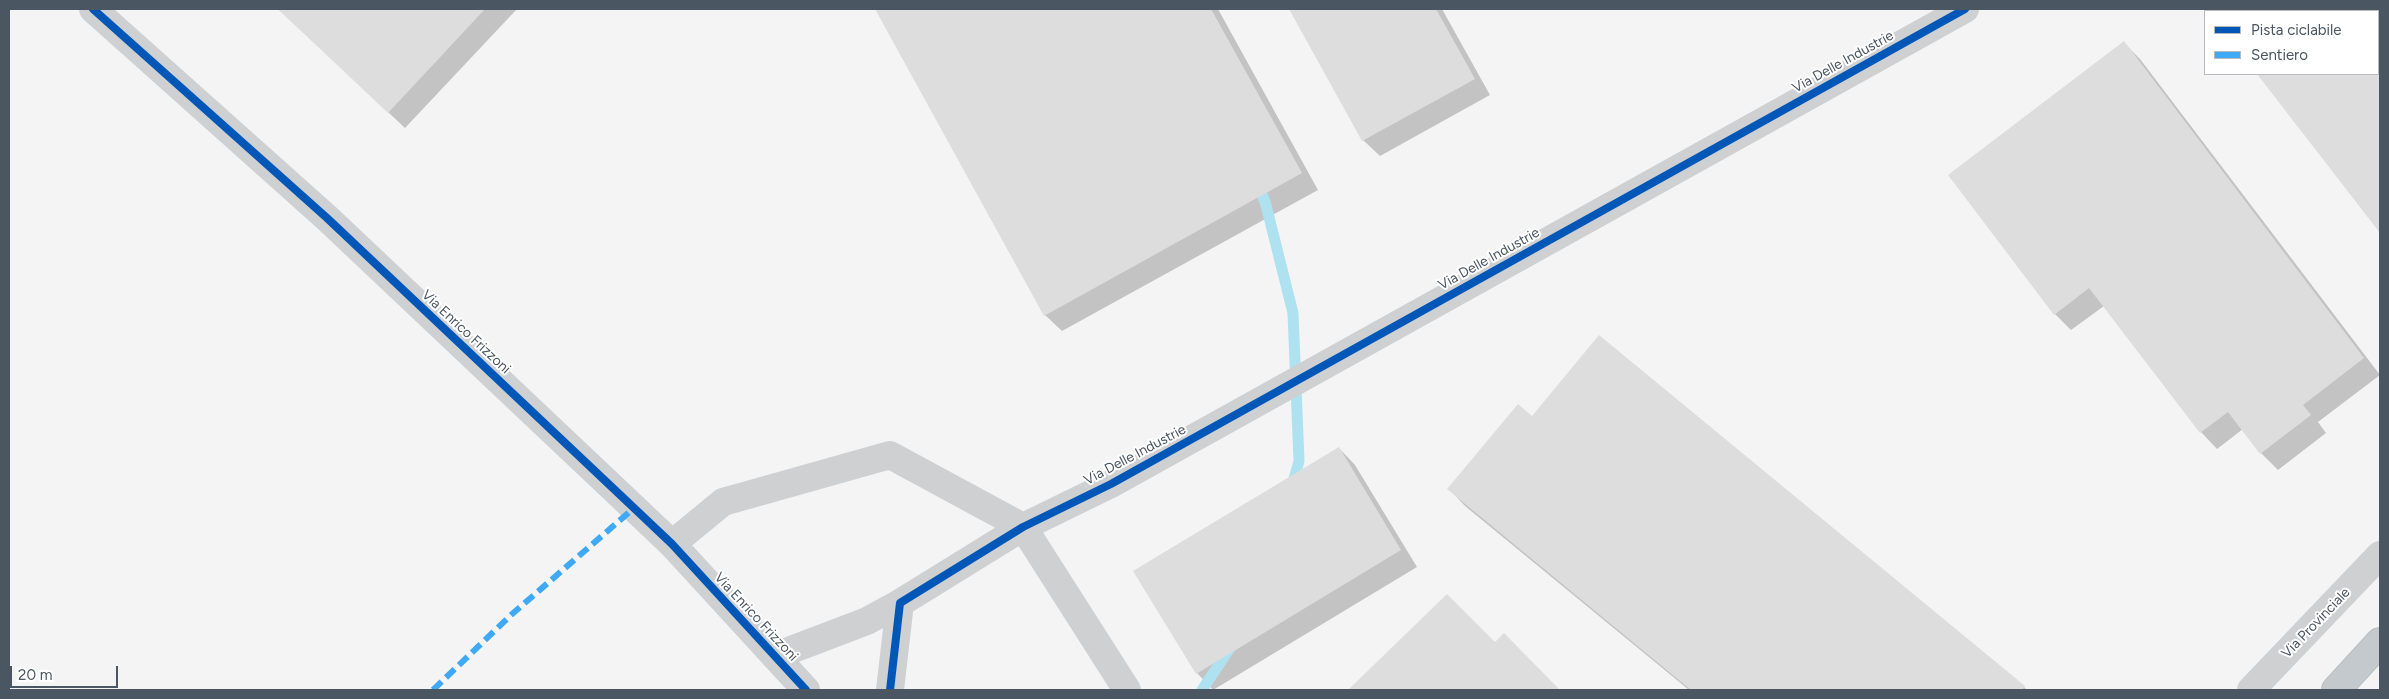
<!DOCTYPE html>
<style>
body{margin:0}
#map{position:relative;width:2389px;height:699px;overflow:hidden;background:#f4f4f4;font-family:Figtree,sans-serif}
canvas{display:block}
.frame{position:absolute;inset:0;border:10px solid #4a5661;pointer-events:none}
.legend{position:absolute;left:2204px;top:10px;width:175px;height:65px;box-sizing:border-box;background:#fff;border:1px solid #b7bbc0;margin:0;padding:6px 9px;list-style:none;font-size:15px;color:#4a5661}
.legend li{display:flex;align-items:center;gap:10px;height:25px}
.legend b{width:25px;border:1px solid #b7bbc0}
.scale{position:absolute;left:10px;top:666px;width:108px;height:22px;box-sizing:border-box;border:2px solid #4a5661;border-top:0;padding-left:6px;font-size:15px;line-height:18px;white-space:nowrap;color:#4a5661;-webkit-text-stroke:4px #fff;paint-order:stroke}
</style>
<div id="map">
<canvas width="2389" height="699"></canvas>
<div class="frame"></div>
<ul class="legend">
<li><b style="height:6px;background:#0057b8"></b>Pista ciclabile</li>
<li><b style="height:6px;background:#3fa9f5"></b>Sentiero</li>
</ul>
<div class="scale">20 m</div>
</div>
<script>
const g = document.querySelector('canvas').getContext('2d');
g.lineJoin = 'round';
function fill(path, color) {
  g.fillStyle = color;
  g.fill(path, 'evenodd');
}
function stroke(path, color, width, dash) {
  g.strokeStyle = color;
  g.lineWidth = width;
  g.lineCap = dash ? 'butt' : 'round';
  g.setLineDash(dash || []);
  g.stroke(path);
}
function drawText(font, color, halo, rows, align = 'center') {
  g.font = font + ' Figtree,sans-serif';
  g.lineWidth = 4;
  g.setLineDash([]);
  g.textBaseline = 'middle';
  g.strokeStyle = halo;
  g.fillStyle = color;
  for (const [text, x, y, turn = 0] of rows) {
    g.save();
    g.translate(x, y);
    g.rotate((+turn || 0) * Math.PI / 180);
    g.textAlign = isNaN(turn) ? turn : align;
    if (halo) g.strokeText(text, 0, 0);
    g.fillText(text, 0, 0);
    g.restore();
  }
}
fill(new Path2D(`
 M278,9H517L405,128Z
 M876,9H1218L1318,190L1062,331L1045,315Z
 M1290,9H1442L1490,95L1380,156L1363,140Z
 M2315,9H2355L2356,11H2312Z
 M2378,39L2380,42V231L2258,74H2378Z
 M2124,43L2140,59L2380,375L2318,422L2326,433L2278,470L2261,453L2243,429L2217,449L2201,432L2104,306L2071,330L2055,314Z
 M1599,336L2024,687L2027,690H1689L1465,506L1449,489L1533,418Z
 M1339,448L1355,465L1417,567L1213,690L1197,673Z
 M1447,595L1495,644L1504,635L1559,690H1350Z`), '#0003');
stroke(new Path2D(`
 M1257,181L1266,205L1293,313L1299,461L1292,486
 M1202,690L1232,645`), '#aee2f0', 11);
fill(new Path2D(`
 M278,9H485L388,113Z
 M875,9H1211L1302,173L1044,316Z
 M1289,9H1436L1475,79L1362,141Z
 M2313,9H2352L2354,11H2310Z
 M2124,41L2364,358L2303,405L2311,415L2260,454L2228,412L2200,433L2089,288L2054,315L1948,175Z
 M2378,42L2380,45V233L2257,74H2378Z
 M1599,335L2025,686L2022,690H1691L1447,489L1518,404L1532,416Z
 M1339,447L1401,550L1196,674L1133,571Z
 M1447,594L1495,642L1504,633L1560,690H1348Z`), '#ddddde');
const trunk = new Path2D(`
 M2336,690L2380,642`);
stroke(trunk, '#b9bec3', 30);
stroke(new Path2D(`
 M672,544L723,502L890,455L1023,527L1127,690
 M775,656L867,621L900,603
 M890,690L900,603L1023,527L1111,484L1965,9
 M2251,690L2380,555`), '#ced0d2', 28);
stroke(new Path2D(`
 M93,9L327,218L634,508L672,544L806,690`), '#ced0d2', 28);
stroke(trunk, '#c4c9cd', 28);
stroke(new Path2D(`
 M433,690L511,615L634,508`), '#3fa9f5', 6, [12, 6]);
stroke(new Path2D(`
 M93,9L327,218L634,508L672,544L806,690
 M890,690L900,603L1023,527L1111,484L1965,9`), '#0057b8', 8);
drawText('14px', '#4a5661', '#fff', [
 ["Via Delle Industrie",1843,62,-29],
 ["Via Delle Industrie",1489,259,-29],
 ["Via Enrico Frizzoni",466,332,43],
 ["Via Delle Industrie",1135,455,-28],
 ["Via Enrico Frizzoni",756,617,47],
 ["Via Provinciale",2316,623,-46]
]);
</script>
